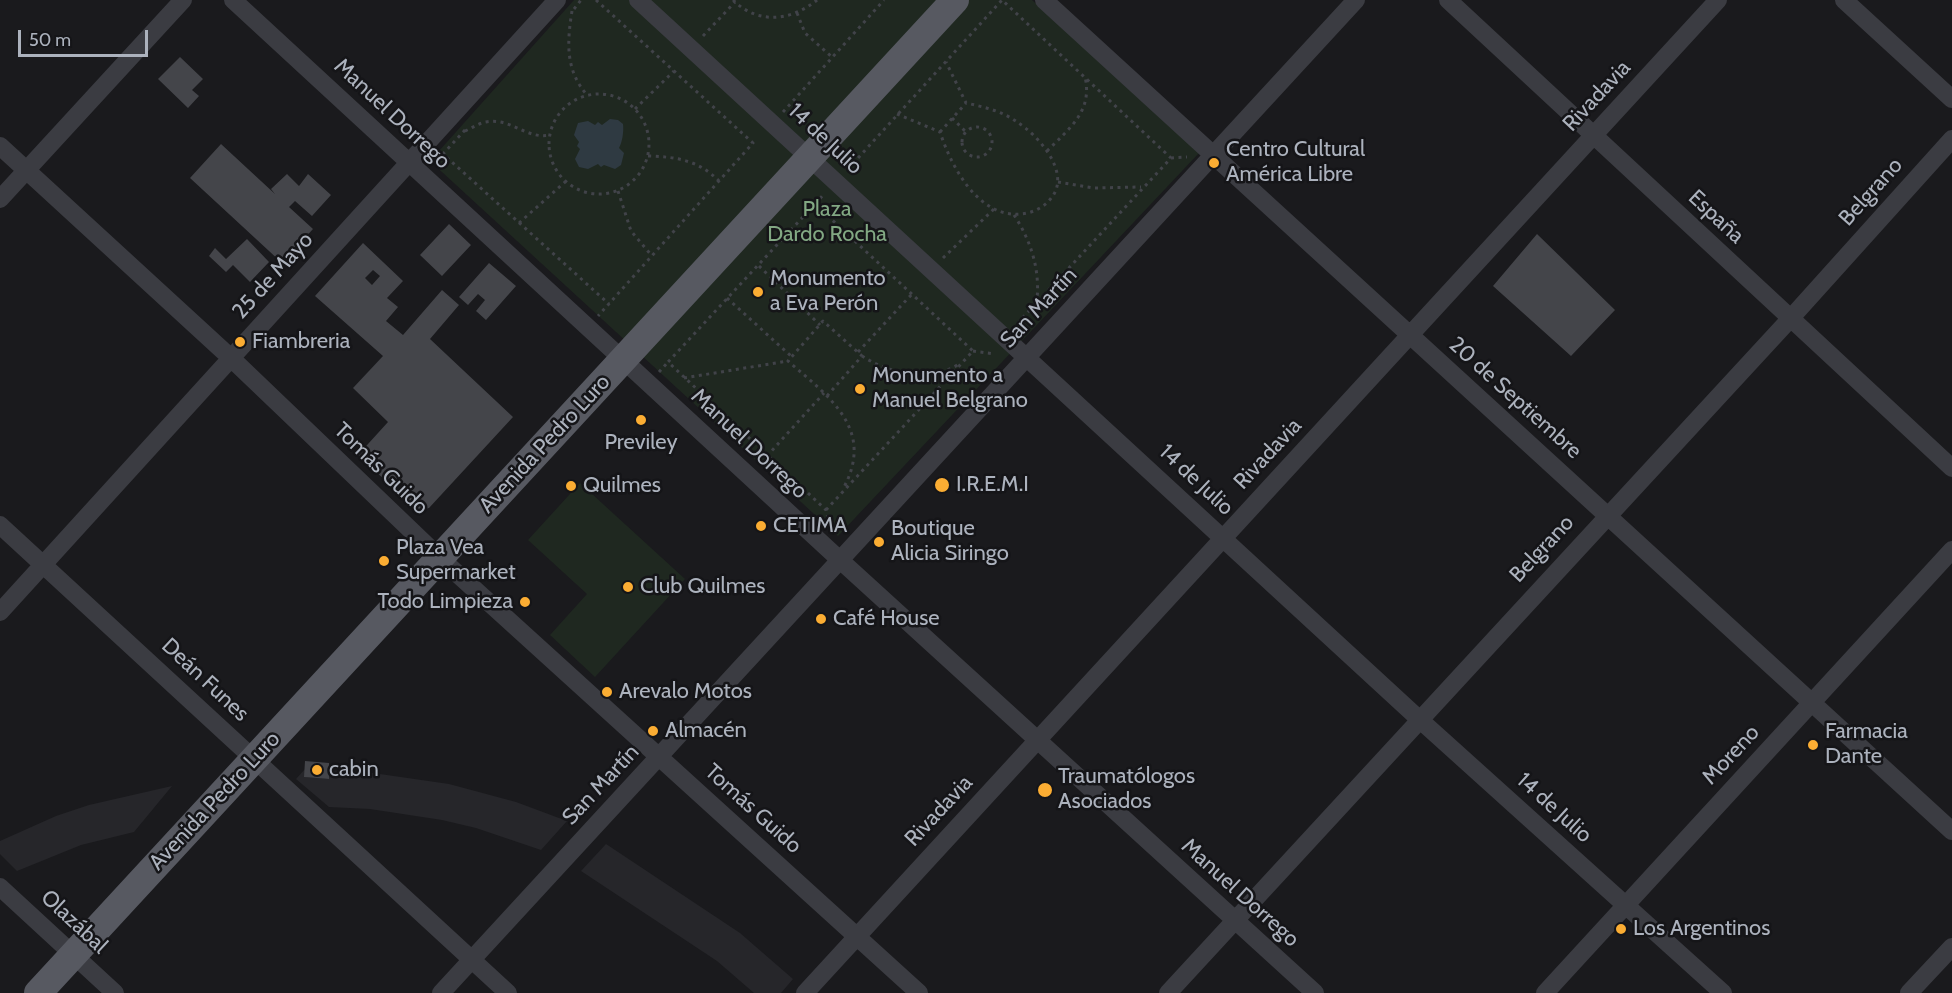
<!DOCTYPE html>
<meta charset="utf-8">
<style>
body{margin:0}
#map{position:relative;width:1952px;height:993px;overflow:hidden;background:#1a1a1d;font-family:Cabin,sans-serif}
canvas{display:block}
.scale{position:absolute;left:18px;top:30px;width:130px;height:27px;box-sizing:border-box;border:3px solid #acb2bd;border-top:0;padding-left:8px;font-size:18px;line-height:21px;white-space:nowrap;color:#acb2bd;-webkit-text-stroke:4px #151518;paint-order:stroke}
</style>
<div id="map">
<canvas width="1952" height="993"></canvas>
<div class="scale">50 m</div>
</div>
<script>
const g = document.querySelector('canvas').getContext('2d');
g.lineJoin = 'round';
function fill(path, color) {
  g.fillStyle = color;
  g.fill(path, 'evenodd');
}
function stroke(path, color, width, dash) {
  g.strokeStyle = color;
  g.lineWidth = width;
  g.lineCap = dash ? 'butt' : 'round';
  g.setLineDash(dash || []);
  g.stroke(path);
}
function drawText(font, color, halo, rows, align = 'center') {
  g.font = font + ' Cabin,sans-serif';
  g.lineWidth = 5;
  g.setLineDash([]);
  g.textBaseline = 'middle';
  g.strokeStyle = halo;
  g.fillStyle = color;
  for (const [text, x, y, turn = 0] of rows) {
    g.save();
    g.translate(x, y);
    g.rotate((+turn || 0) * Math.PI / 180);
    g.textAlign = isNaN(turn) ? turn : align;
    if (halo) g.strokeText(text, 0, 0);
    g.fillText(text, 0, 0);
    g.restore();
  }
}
fill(new Path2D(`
 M305,769V777L328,779L329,771L373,773L449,784L516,802L567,821L541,850L476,828L442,820L370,809L329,807L296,779Z
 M172,786L134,832L81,845L17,871L0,854V841L56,816L89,805Z
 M606,844L740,933L793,979L781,993H754L717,961L581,871Z`), '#26262a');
fill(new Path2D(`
 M574,0H1032L1199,153L838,536L430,161Z
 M580,483L685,579L595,677L550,635L587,594L528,540Z`), '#1f2820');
fill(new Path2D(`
 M610,119L618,120L623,124C624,132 622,143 619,148L624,153L621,165L615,169L604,165L601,167L598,164L588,169L579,167L575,159L580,149L577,146L579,142L574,135L578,123L588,121L595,125L598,122L602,125Z`), '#2f3a42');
fill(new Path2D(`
 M180,57L203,79L192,90L199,96L188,108L158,79Z
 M221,144L275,194L271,189L287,174L299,186L308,174L331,195L312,216L295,201L289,207L313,229L282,263L190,178Z
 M449,224L471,245L442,276L420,255Z
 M1537,234L1615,310L1571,356L1493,286Z
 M247,239L269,262L250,282L233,265L226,272L209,256L215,248L226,259Z
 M363,243L403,281L387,298L398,307L386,321L403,335L442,290L459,305L430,339L513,417L429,508L418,511L358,455L388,422L353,388L383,356L315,296ZM373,270L380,276L372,285L365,278Z
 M489,263L516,286L486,320L476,311L485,300L478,294L468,305L459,297Z
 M305,761L329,763V779L304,777Z`), '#44454a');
stroke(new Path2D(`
 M596,0L753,143L598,316
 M733,0C758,25 791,21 817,0
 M574,9L581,0
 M572,11C567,42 565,71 588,96
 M797,13L805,33L832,57
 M703,36L735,2
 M549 144a50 50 0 1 1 100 0a50 50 0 1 1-100 0Z
 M635,109L674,71
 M783,112L884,0
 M897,114L940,132C951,166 978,218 1021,214C1033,213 1045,207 1052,197C1071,172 1038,135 1017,122C1002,111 984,107 966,103L946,62
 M952,118L965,131
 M962 142a15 15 0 1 1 30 0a15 15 0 1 1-30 0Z
 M465,130L443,154L609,304
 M465,131C472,128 479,123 486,122C510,117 527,140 550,135
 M940,132L966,103
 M1047,151C1069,129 1093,111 1085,77
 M648,156C677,157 698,160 719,181
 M1171,158L1187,157
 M848,169L1002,0L1171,158L1016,325
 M1058,182L1093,188L1141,187
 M618,191L631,231L652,256
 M815,204L824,194
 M1014,215C1031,241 1040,269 1037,300
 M519,223L566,181
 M943,258L995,208
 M759,266L820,325
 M727,298L792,357
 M973,351L995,354
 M858,352L912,294
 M862,356C890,374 930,383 959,364
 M659,372L668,362
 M684,378L788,361
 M827,396L862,356L823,321L788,361C829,397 876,429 843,489
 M767,456L824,393
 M826,510L973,351L815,204L668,362L826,510L830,527`), '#414349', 3, [3, 4.5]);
stroke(new Path2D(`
 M233,0L840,560L1315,993
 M638,0L1419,719L1723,993
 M1044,0L1952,831
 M1448,0L1952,468
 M1844,0L1952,99
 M0,146L231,358L440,558L919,993
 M0,199L183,0
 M0,525L508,993
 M0,612L557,0
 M0,887L115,993
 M441,993L1356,0
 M805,993L1718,0
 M1168,993L1790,319L1952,139
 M1545,993L1952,550
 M1909,993L1952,947`), '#3b3c42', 18);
stroke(new Path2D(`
 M38,993L955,0`), '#575961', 28);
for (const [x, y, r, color] of [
 [1214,163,6,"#fbad33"],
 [758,292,6,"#fbad33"],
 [240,342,6,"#fbad33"],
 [860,389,6,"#fbad33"],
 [641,420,6,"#fbad33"],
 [942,485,8,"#fbad33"],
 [571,486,6,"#fbad33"],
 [761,526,6,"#fbad33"],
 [879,542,6,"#fbad33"],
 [384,561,6,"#fbad33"],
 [628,587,6,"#fbad33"],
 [525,602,6,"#fbad33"],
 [821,619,6,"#fbad33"],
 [607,692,6,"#fbad33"],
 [653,731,6,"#fbad33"],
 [1813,745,6,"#fbad33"],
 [317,770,6,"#fbad33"],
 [1045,790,8,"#fbad33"],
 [1621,929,6,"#fbad33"]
]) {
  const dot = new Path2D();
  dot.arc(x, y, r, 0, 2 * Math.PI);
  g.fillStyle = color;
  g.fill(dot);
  stroke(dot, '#151518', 2);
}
drawText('22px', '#acb2bd', '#151518', [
 ["Rivadavia",1597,96,-47],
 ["Manuel Dorrego",392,114,43],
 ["14 de Julio",825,139,43],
 ["Belgrano",1871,192,-48],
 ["España",1716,217,43],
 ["25 de Mayo",273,276,-48],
 ["San Martín",1039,308,-47],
 ["20 de Septiembre",1515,398,42],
 ["Avenida Pedro Luro",545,444,-47],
 ["Manuel Dorrego",749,444,43],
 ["Rivadavia",1268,454,-47],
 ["Tomás Guido",381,469,44],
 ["14 de Julio",1196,480,43],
 ["Belgrano",1542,549,-47],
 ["Deán Funes",205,680,43],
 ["Moreno",1731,755,-47],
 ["San Martín",601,785,-47],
 ["Avenida Pedro Luro",215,801,-47],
 ["14 de Julio",1554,808,42],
 ["Tomás Guido",753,809,42],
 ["Rivadavia",939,811,-47],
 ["Manuel Dorrego",1240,893,42],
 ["Olazábal",74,922,43]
]);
drawText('22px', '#acb2bd', '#151518', [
 ["Centro Cultural",1226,150],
 ["América Libre",1226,175],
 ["Monumento",770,279],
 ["a Eva Perón",770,304],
 ["Fiambreria",252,342],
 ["Monumento a",872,376],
 ["Manuel Belgrano",872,401],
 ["Previley",641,443,"center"],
 ["I.R.E.M.I",956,485],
 ["Quilmes",583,486],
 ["CETIMA",773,526],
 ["Boutique",891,529],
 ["Alicia Siringo",891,554],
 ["Plaza Vea",396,548],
 ["Supermarket",396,573],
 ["Club Quilmes",640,587],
 ["Todo Limpieza",513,602,"right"],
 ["Café House",833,619],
 ["Arevalo Motos",619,692],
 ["Almacén",665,731],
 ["Farmacia",1825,732],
 ["Dante",1825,757],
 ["cabin",329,770],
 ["Traumatólogos",1058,777],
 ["Asociados",1058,802],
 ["Los Argentinos",1633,929]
], 'left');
drawText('22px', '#82a883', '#151518', [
 ["Plaza",827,210],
 ["Dardo Rocha",827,235]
]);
</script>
